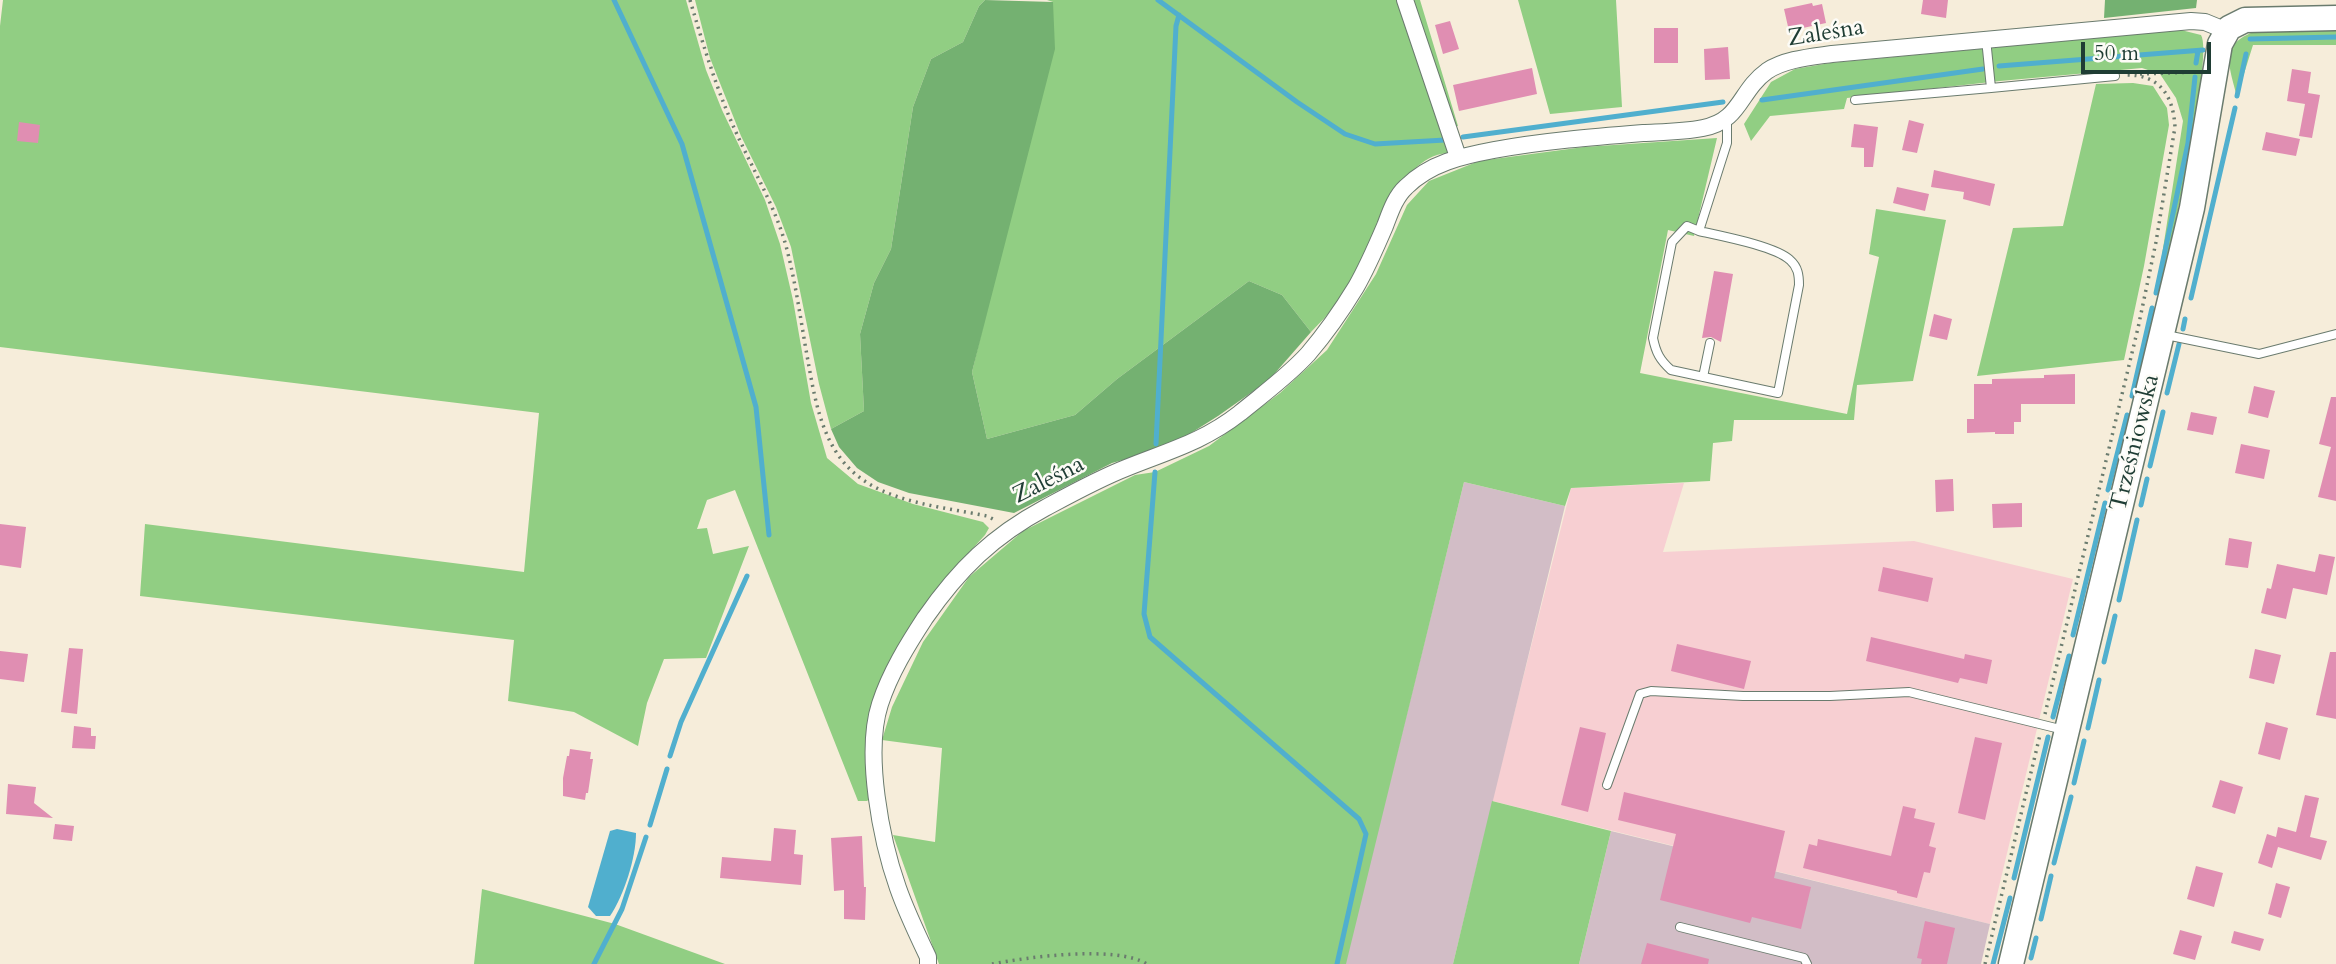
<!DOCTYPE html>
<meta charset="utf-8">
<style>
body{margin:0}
#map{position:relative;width:2336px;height:964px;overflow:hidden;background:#f6edda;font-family:Cardo,serif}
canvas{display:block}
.scale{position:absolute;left:2081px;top:42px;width:130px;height:32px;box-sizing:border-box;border:4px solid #1f3d34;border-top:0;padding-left:9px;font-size:21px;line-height:24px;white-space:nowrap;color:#1f3d34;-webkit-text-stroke:5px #fdfcf7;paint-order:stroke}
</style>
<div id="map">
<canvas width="2336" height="964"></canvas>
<div class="scale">50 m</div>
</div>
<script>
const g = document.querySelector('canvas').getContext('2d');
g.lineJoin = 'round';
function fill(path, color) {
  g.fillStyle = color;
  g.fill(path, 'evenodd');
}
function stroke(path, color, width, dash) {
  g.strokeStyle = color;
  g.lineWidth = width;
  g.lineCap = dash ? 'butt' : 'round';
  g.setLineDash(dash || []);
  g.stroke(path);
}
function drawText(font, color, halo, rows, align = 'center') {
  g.font = font + ' Cardo,serif';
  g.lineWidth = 5;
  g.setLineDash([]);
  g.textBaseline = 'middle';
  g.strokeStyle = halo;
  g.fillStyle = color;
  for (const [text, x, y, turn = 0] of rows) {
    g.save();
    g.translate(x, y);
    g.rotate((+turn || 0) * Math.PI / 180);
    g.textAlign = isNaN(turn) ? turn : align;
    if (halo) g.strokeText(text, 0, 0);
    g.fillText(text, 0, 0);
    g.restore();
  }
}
fill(new Path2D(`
 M1684,483L1663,552L1914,541L2073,579L1990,924L1492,801L1571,488Z`), '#f7cfd2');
fill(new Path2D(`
 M1464,482L1565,506L1453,964H1345Z
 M1611,831L1990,924L1981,964H1579Z`), '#d2bdc6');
fill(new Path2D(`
 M3,0H686L706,70L722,110L765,200L780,244L793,300L811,403L827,458L858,484L913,504L983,522L989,528L985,535L954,569L891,664L872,797L867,801H858L735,490L707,500L697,529L707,528L713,554L749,546L706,658L664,659L647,703L638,746L574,712L508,701L514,640L140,596L145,524L524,572L539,413L0,347V26Z
 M695,0H985L979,6L963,42L931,59L913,107L891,249L874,283L860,334L864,411L831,429L819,384L791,247L776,207L741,136L710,58Z
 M1047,0H1401L1448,149L1447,153C1396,158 1378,240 1355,277C1343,298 1328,315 1311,332L1282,295L1249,281L1117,379L1075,415L987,439L972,372L996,272L1053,2Z
 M1411,0H1420L1458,126L1453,127Z
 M1518,0H1616L1622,107L1550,114Z
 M2263,29L2336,30V45H2253L2237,96C2227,60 2220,41 2263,29Z
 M2181,30L2201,35C2214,57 2168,254 2161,291L2156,293L2183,121L2176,98L2160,74L2142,68L2000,81L1847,98L1844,109L1770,116L1751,141L1744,124L1771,82L1795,69L1830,63Z
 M2133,83L2153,86L2167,108L2169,125L2144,266L2124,360L1977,376L2013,228L2063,226L2096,84Z
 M1717,138L1694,236L1668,230L1640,373L1847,414L1879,257L1869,254L1876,209L1946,220L1913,381L1857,385L1854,420H1734L1732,441L1713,443L1710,481L1571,488L1565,506L1464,482L1346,964H939L893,835L935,842L942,748L882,740L892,707L923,642L969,577L1023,531L1135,475L1155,472L1209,446L1280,393L1327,350L1376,274L1407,205L1429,181L1479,161L1584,147Z
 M1492,801L1611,831L1579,964H1453Z
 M482,889L615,924L725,964H474Z`), '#91ce83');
fill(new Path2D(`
 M985,0L1053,2L1055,49L972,372L987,439L1075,415L1117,379L1249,281L1282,295L1311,332L1269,380L1218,416L1169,447L1112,463L1014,513L909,493L878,482L857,468L839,447L831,429L864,411L860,334L874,283L891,249L913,107L931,59L963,42L979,6Z
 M2105,0H2197L2196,8L2104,18Z`), '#74b171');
fill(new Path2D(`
 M617,829L636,833C636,858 624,895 610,916H596L588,907L610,831Z`), '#50afce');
stroke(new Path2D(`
 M614,0L682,144L756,407L769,535
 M1158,0L1297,102L1345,134L1375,144L1445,140
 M2250,39L2336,37
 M2196,63L2198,51
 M1999,66L2203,50
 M2237,96L2246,54
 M1762,100L1983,69
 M1463,137L1723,102
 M2156,293L2188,143L2195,77
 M2191,298L2235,108
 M2183,329L2185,319
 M2167,393L2179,344
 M2132,396L2152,308
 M1156,444L1176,26L1179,15
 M2150,466L2163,412
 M1155,472L1144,614L1150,637L1359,819L1366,834L1337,964
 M2108,490L2127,415
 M2141,505L2147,479
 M2119,600L2137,520
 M2073,635L2105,503
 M2104,662L2115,616
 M2053,717L2069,656
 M2088,728L2099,680
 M670,756L681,722L747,576
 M2074,783L2084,741
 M650,825L667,769
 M2054,863L2071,797
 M2014,878L2048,737
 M2041,919L2051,876
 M2031,958L2036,938
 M594,964L622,909L646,837
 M1993,964L2010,898`), '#50afce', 5);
fill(new Path2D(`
 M1923,0H1948L1946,18L1921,14Z
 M1812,3L1813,6L1822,4L1826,23L1789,31L1784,9Z
 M1450,21L1459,49L1443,54L1435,25Z
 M1654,28H1678V63H1654Z
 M1728,47L1730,79L1705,80L1704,49Z
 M1532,68L1537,94L1459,111L1453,85Z
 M2292,69L2311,72L2308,93L2320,95L2312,138L2299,136L2305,104L2287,101Z
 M1909,120L1924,124L1917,153L1902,150Z
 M19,122L40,125L38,143L17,141Z
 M1854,124L1878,127L1873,167H1864V148L1851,147Z
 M2266,132L2300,139L2296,156L2262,150Z
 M1934,170L1995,184L1990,206L1963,199L1964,192L1931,187Z
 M1897,187L1929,194L1925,211L1893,203Z
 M1714,271L1733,274L1721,342L1711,337L1702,338Z
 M1934,314L1952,319L1947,340L1929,336Z
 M2075,374V404H2021V422H2014V434H1995V432L1967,433V419H1974V384H1992V379L2044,378V375Z
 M2254,386L2275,391L2268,418L2248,413Z
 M2331,397H2336V501L2318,497L2331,447L2319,444Z
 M2191,412L2217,417L2213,435L2187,430Z
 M2241,444L2270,450L2264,479L2235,473Z
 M1953,479L1954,511L1936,512L1935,480Z
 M2022,503V527L1993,528L1992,504Z
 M0,524L26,527L21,568L0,565Z
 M2229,538L2252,542L2248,568L2225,565Z
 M2319,554L2335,557L2327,595L2293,588L2286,619L2261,613L2267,588L2271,589L2277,564L2315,572Z
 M1883,567L1933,578L1928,602L1878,591Z
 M1871,637L1964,659L1965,654L1992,660L1987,684L1960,678L1958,683L1866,661Z
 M1677,644L1751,661L1744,689L1671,671Z
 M69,648L83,649L77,714L61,712Z
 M2255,649L2281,655L2274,684L2249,678Z
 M0,651L28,654L24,682L0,679Z
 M2330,652H2336V719L2316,715Z
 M2266,722L2288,728L2280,760L2258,754Z
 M74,726L91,728V736H96L95,749L72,748Z
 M1580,727L1606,733L1588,812L1561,805Z
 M1975,737L2002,743L1985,820L1958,813Z
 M570,749L591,752L590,759H593L588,793H586L585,800L563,796V778L567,756H569Z
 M2220,780L2243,787L2235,814L2212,807Z
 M8,784L36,787L34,803L53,818L6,814Z
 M1624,792L1785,831L1774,878L1811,887L1801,929L1752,917L1750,923L1660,900L1676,834L1618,820Z
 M2305,795L2319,798L2310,837L2327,841L2321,860L2278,847L2272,868L2258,863L2267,834L2276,837L2278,827L2296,832Z
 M1903,806L1916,809L1914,818L1935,823L1929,846L1936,848L1930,873L1924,872L1917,898L1897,893V891L1803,868L1809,844L1817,846L1818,839L1891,856Z
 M55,824L74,826L72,841L53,839Z
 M774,828L796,830L794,854L803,855L801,885L720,878L722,857L771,861Z
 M862,836L864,887H866L865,920L844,919V890L834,891L831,838Z
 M2196,866L2223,873L2214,907L2187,899Z
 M2276,883L2290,887L2281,918L2268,914Z
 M1925,921L1955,928L1947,964H1921L1922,959L1917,958Z
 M2180,930L2202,936L2195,960L2173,954Z
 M2234,931L2264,939L2260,951L2231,943Z
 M1647,943L1709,959L1708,964H1641Z`), '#e08eb2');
const lane = new Path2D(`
 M1986,39L1991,88L2115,76
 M1855,100L1991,88
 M1699,231L1687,226L1672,242L1653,338C1656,353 1660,360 1671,370L1778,393L1799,285C1799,275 1798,267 1790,260C1775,246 1721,236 1699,231L1727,143V121
 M2166,335L2259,354L2336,334
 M1703,377L1710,343
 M1607,785L1640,694L1651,691L1743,696H1830L1909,692L2064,730
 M1680,927L1804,958L1807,964`);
const street = new Path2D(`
 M1405,0L1458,157
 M928,964V957C917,934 906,911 898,888C881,840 864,753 880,704C890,673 908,644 925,618C959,569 993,536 1045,508C1071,494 1098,479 1126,468C1168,451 1203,442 1240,413C1263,394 1288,376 1308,354C1325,334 1342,310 1356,287C1367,268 1376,247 1385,226C1390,213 1395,197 1406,187C1430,163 1462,156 1494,150C1543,141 1593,137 1643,133C1662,132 1683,132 1703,128C1741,121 1739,91 1767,71C1785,59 1811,57 1832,54L2191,21L2205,22L2227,31`);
const primary = new Path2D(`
 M2011,964L2192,208L2220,44L2229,28L2245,20L2336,18`);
stroke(lane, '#6a7b6e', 10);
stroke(street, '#6a7b6e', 18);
stroke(primary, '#6a7b6e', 27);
stroke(new Path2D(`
 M690,0C703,44 716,88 735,130C752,168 775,206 786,246C796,283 801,323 808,361C815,400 822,444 853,472C887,503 944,507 987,516L995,520
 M2140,74L2196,72
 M2045,714L2138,328L2156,242L2175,127C2173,94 2159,74 2124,75
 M992,964C1028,957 1116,945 1147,964
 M1985,964L2040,735`), '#6a7b6e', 3.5, [2, 5]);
stroke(lane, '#fff', 8);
stroke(street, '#fff', 16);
stroke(primary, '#fff', 24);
drawText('24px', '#1f3d34', '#fdfcf7', [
 ["Zaleśna",1826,34,-9],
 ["Trześniowska",2136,443,-76],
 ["Zaleśna",1049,481,-27]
]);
</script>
